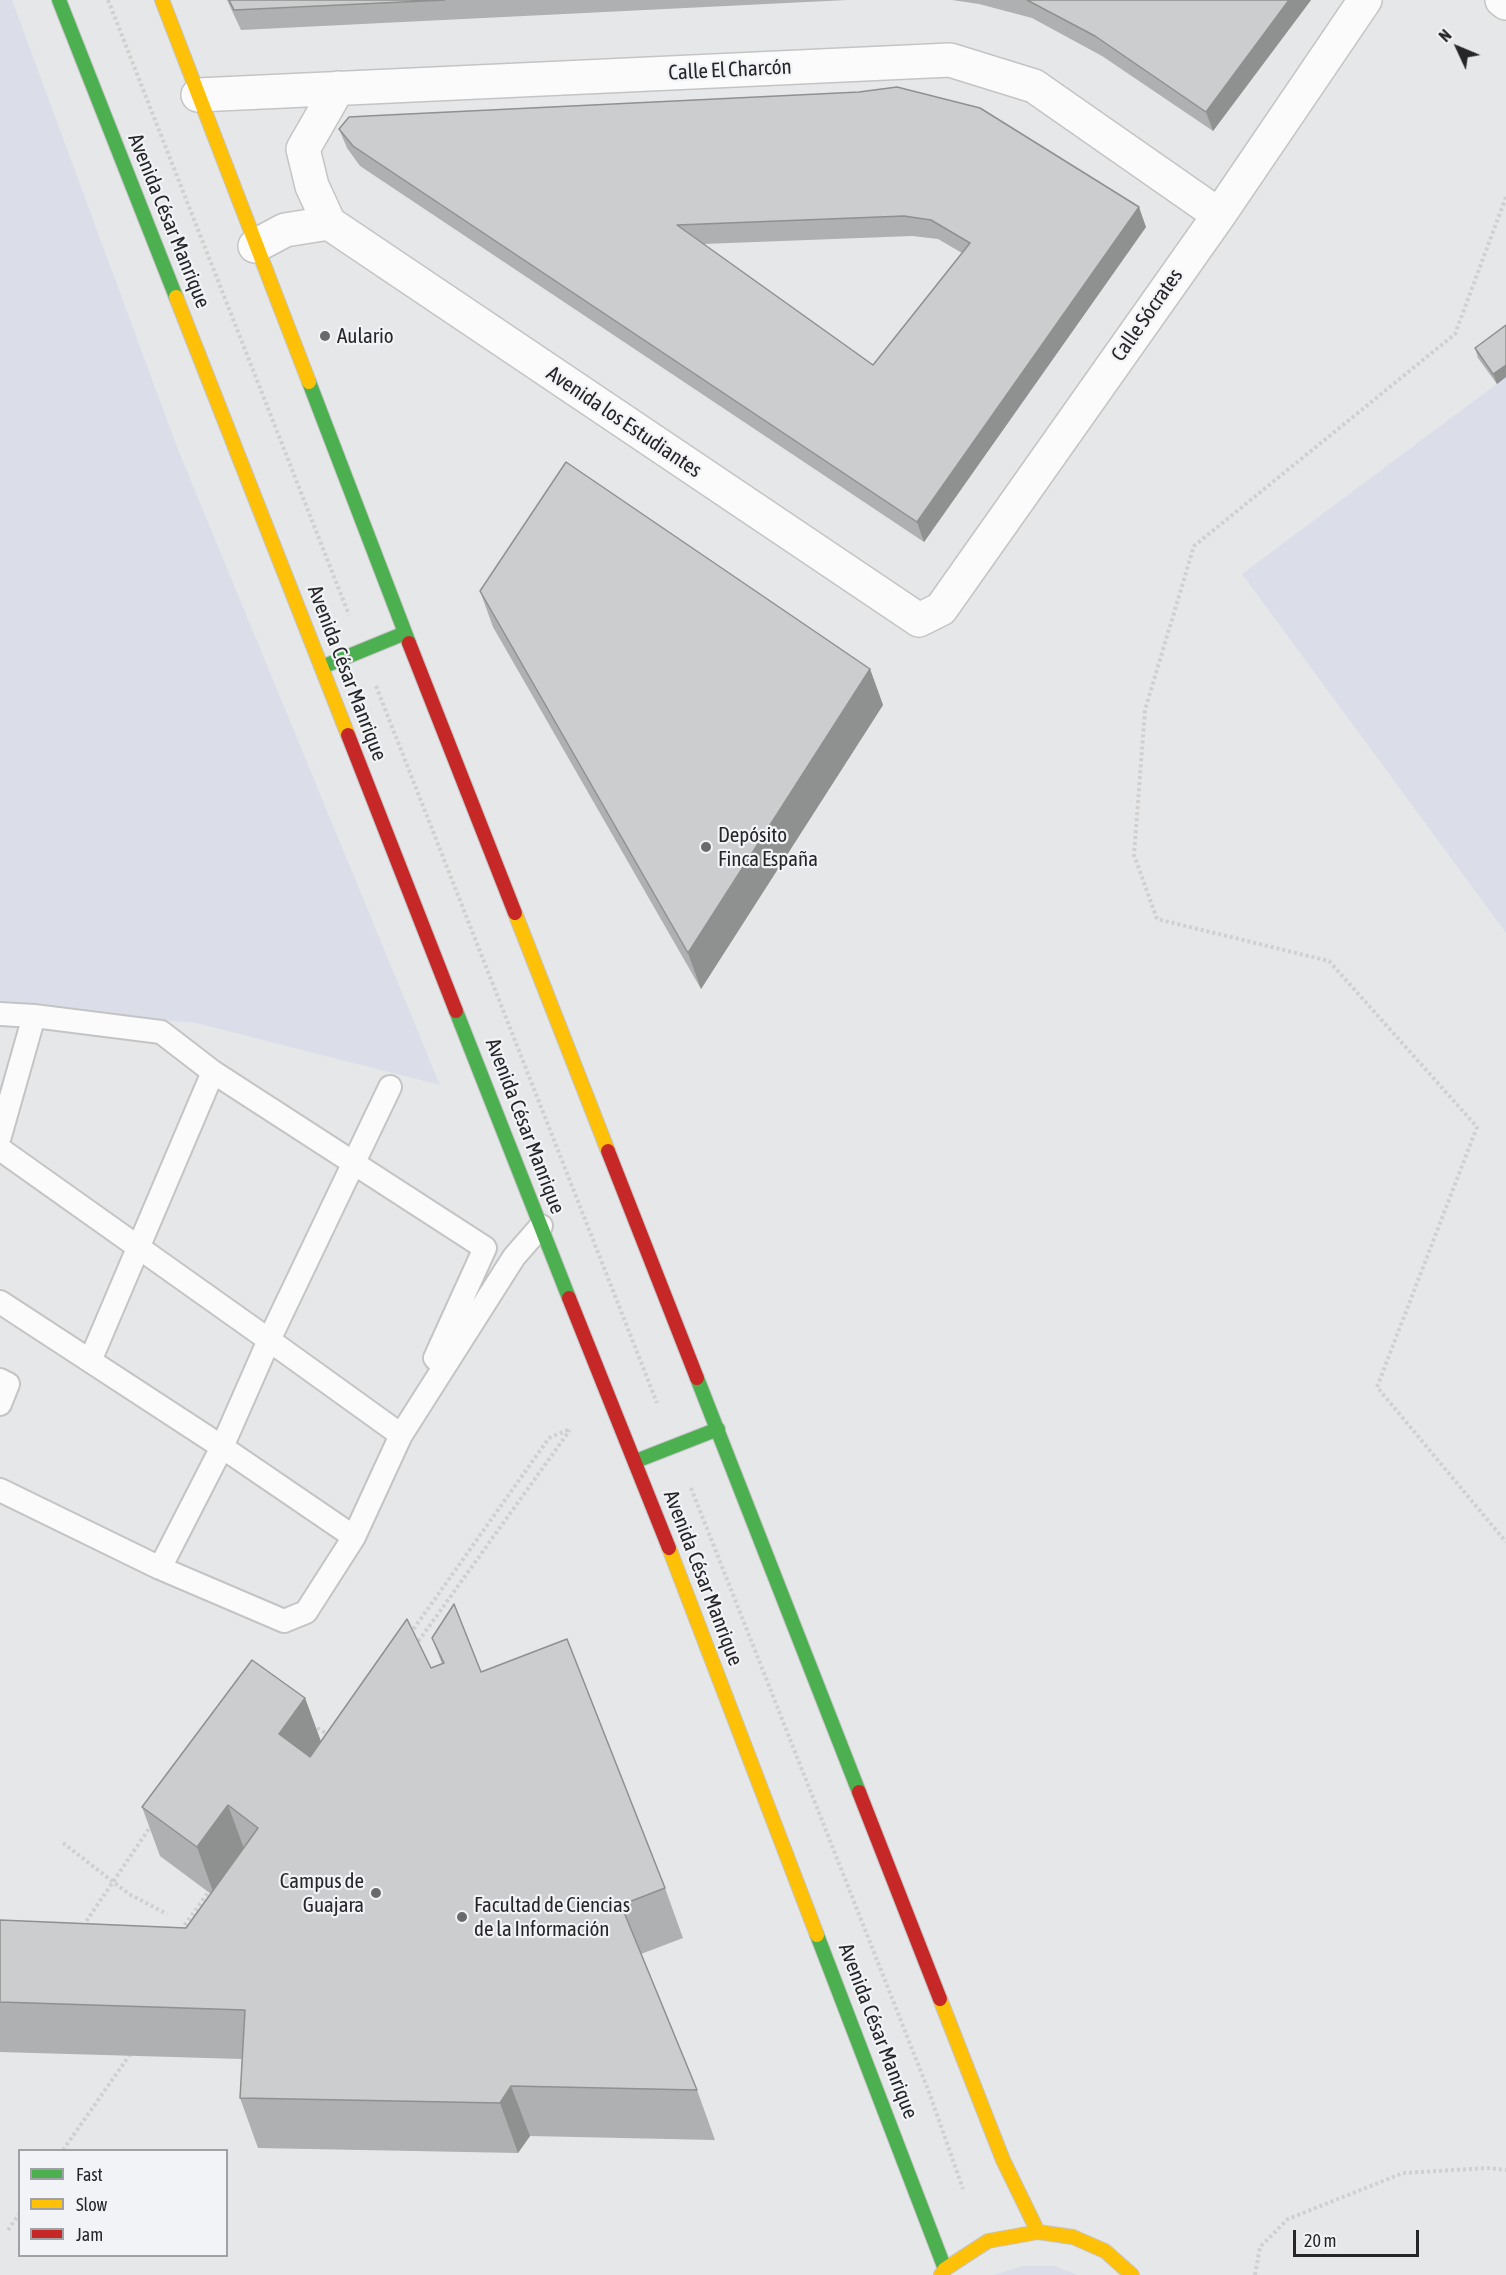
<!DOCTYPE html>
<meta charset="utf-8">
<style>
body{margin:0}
#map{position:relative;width:1506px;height:2275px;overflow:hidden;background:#e6e7e8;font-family:"Asap Condensed",sans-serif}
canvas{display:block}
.legend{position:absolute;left:18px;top:2149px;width:210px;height:108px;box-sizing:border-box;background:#f2f3f6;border:2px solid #a0a1a4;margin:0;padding:8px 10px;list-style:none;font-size:18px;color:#262628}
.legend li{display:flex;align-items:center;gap:12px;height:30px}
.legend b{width:30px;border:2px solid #a0a1a4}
.north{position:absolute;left:1428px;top:18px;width:60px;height:60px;-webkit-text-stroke:4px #f2f3f6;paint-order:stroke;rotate:314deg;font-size:16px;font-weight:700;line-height:24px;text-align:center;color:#262628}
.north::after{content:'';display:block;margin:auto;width:21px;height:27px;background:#262628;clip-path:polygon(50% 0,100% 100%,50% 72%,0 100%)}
.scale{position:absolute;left:1293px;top:2230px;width:126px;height:27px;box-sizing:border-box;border:3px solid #262628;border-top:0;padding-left:8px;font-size:18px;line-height:21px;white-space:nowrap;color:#262628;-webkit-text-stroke:4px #f2f3f6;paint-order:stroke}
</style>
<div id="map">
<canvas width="1506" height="2275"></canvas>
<ul class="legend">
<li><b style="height:8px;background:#4caf50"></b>Fast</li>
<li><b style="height:8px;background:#ffc107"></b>Slow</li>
<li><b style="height:8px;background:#c62828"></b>Jam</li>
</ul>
<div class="north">N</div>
<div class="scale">20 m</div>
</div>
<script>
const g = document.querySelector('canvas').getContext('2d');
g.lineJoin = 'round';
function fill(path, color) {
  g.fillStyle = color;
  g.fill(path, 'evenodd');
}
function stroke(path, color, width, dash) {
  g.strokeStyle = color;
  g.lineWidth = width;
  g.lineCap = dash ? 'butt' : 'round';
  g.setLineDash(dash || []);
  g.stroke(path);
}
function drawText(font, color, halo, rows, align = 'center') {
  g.font = font + ' "Asap Condensed",sans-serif';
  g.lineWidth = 4.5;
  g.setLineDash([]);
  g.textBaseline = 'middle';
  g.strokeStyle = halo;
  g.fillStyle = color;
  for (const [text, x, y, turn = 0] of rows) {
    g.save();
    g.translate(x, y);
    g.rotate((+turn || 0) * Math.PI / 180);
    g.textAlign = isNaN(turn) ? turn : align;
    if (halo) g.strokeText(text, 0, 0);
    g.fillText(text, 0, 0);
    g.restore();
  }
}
fill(new Path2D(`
 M0,0H12L177,447L440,1085L196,1023L0,1006Z
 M1506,377V933L1242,574Z
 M1023,2266H1055L1077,2275H993Z`), '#dbdee9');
const lane = new Path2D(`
 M0,1014L34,1016L0,1136
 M34,1016L161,1032L213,1072L485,1248L435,1358L443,1366
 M390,1087L269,1340L401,1435
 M0,1149L269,1340L222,1447L0,1302
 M90,1361L213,1072
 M0,1380L8,1384L0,1404
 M0,1490L160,1568L284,1621L306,1612L354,1537L401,1435L514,1257L541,1226
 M160,1568L222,1447L354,1537`);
const street = new Path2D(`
 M1502,0L1506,3
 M198,95L950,60L1034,86L1219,215
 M329,223L919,620L941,609L1219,215L1365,0
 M329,223L312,186L303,149L338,88
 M255,246L285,230L329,223`);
const fast = new Path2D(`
 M59,0L176,297
 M309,382L409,643
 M322,667L405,633
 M456,1011L569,1298
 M697,1378L859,1792
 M636,1461L718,1429
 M817,1935L945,2269`);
const slow = new Path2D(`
 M162,0L309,382
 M176,297L348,735
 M515,913L608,1151
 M669,1548L817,1935
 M940,1999L1003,2160L1038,2232
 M941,2275L945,2269L988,2241L1038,2232L1073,2237L1105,2251L1132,2275`);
const jam = new Path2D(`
 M409,643L515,913
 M348,735L456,1011
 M608,1151L697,1378
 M569,1298L669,1548
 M859,1792L940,1999`);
stroke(lane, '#c4c4c5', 26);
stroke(street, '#c4c4c5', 36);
stroke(fast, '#c4c4c5', 16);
stroke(slow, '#c4c4c5', 16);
stroke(jam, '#c4c4c5', 16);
stroke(new Path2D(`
 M108,0L349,615
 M1506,197L1455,334L1194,546L1145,710L1134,855L1157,919L1329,961L1477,1127L1377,1387L1506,1542
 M376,686L657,1403
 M691,1488L929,2092L963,2189
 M410,1634L549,1438L570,1429
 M415,1646L570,1430
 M312,1725L329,1735
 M63,1843L129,1894L167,1914
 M83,1926L151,1826
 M181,1930L210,1890
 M63,2150L131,2053
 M8,2230L20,2213
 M1255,2275L1260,2247L1288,2219L1403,2173L1488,2168L1506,2170`), '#d0d0d1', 4, [3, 3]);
stroke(lane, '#fbfbfc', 22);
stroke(street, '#fbfbfc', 33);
stroke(fast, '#4caf50', 14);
stroke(slow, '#ffc107', 14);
stroke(jam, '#c62828', 14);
fill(new Path2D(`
 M227,0H847L241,30Z
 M952,0H1311L1213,131L1102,56L1032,18L979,4Z
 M339,129L1146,227L924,542L360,166L347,148ZM912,236L938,239L962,253L873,365L703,244Z
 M1506,325V377L1497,384L1478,358L1475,348Z
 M480,591L870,669L883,705L701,989L493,627Z
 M432,1638L481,1672L665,1888L683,1938L641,1954L697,2090L715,2140L530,2136L518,2153L258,2148L240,2098L242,2059L0,2052V1920L186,1928L211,1894L160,1856L142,1807L305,1698L321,1742L431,1668L442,1664Z`), '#afb0b1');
fill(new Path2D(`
 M1289,0H1311L1213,131L1206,112Z
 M1139,207L1146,227L924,542L917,522Z
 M1506,365V377L1497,384L1493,374Z
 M870,669L883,705L701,989L688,953Z
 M305,1698L323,1747L297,1784L279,1734Z
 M228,1805L246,1854L215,1897L197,1847Z
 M511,2086L530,2136L518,2153L500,2103Z`), '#8f9090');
const building = new Path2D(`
 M229,0H445L234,10Z
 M1027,0H1289L1206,112L1095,36Z
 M897,87L980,108L1139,207L917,522L353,146L339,129L349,117L367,116L859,92ZM904,216L931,220L970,243L873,365L677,225Z
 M1506,325V365L1493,374L1475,348Z
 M566,462L870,669L688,953L480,591Z
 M454,1604L481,1672L567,1639L665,1888L621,1905L697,2090L511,2086L500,2103L240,2098L245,2010L0,2002V1920L186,1928L258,1828L228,1805L197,1847L142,1807L252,1660L305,1698L279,1734L310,1757L407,1619L431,1668L444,1663L432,1638Z`);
fill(building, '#cccdce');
stroke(building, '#8f9090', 1.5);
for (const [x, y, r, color] of [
 [325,336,6,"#696a6b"],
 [706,847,6,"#696a6b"],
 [376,1893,6,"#696a6b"],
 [462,1917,6,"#696a6b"]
]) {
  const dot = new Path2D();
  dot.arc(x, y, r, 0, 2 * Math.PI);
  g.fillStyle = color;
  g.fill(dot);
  stroke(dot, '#f2f3f6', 2);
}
drawText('21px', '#262628', '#f2f3f6', [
 ["Calle El Charcón",730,70,-3],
 ["Avenida César Manrique",169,221,68],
 ["Calle Sócrates",1147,315,-55],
 ["Avenida los Estudiantes",624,422,34],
 ["Avenida César Manrique",347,673,69],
 ["Avenida César Manrique",525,1126,69],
 ["Avenida César Manrique",703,1578,69],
 ["Avenida César Manrique",878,2031,69]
]);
drawText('21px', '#262628', '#f2f3f6', [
 ["Aulario",337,336],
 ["Depósito",718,835],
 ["Finca España",718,859],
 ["Campus de",364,1881,"right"],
 ["Guajara",364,1905,"right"],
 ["Facultad de Ciencias",474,1905],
 ["de la Información",474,1929]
], 'left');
</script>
